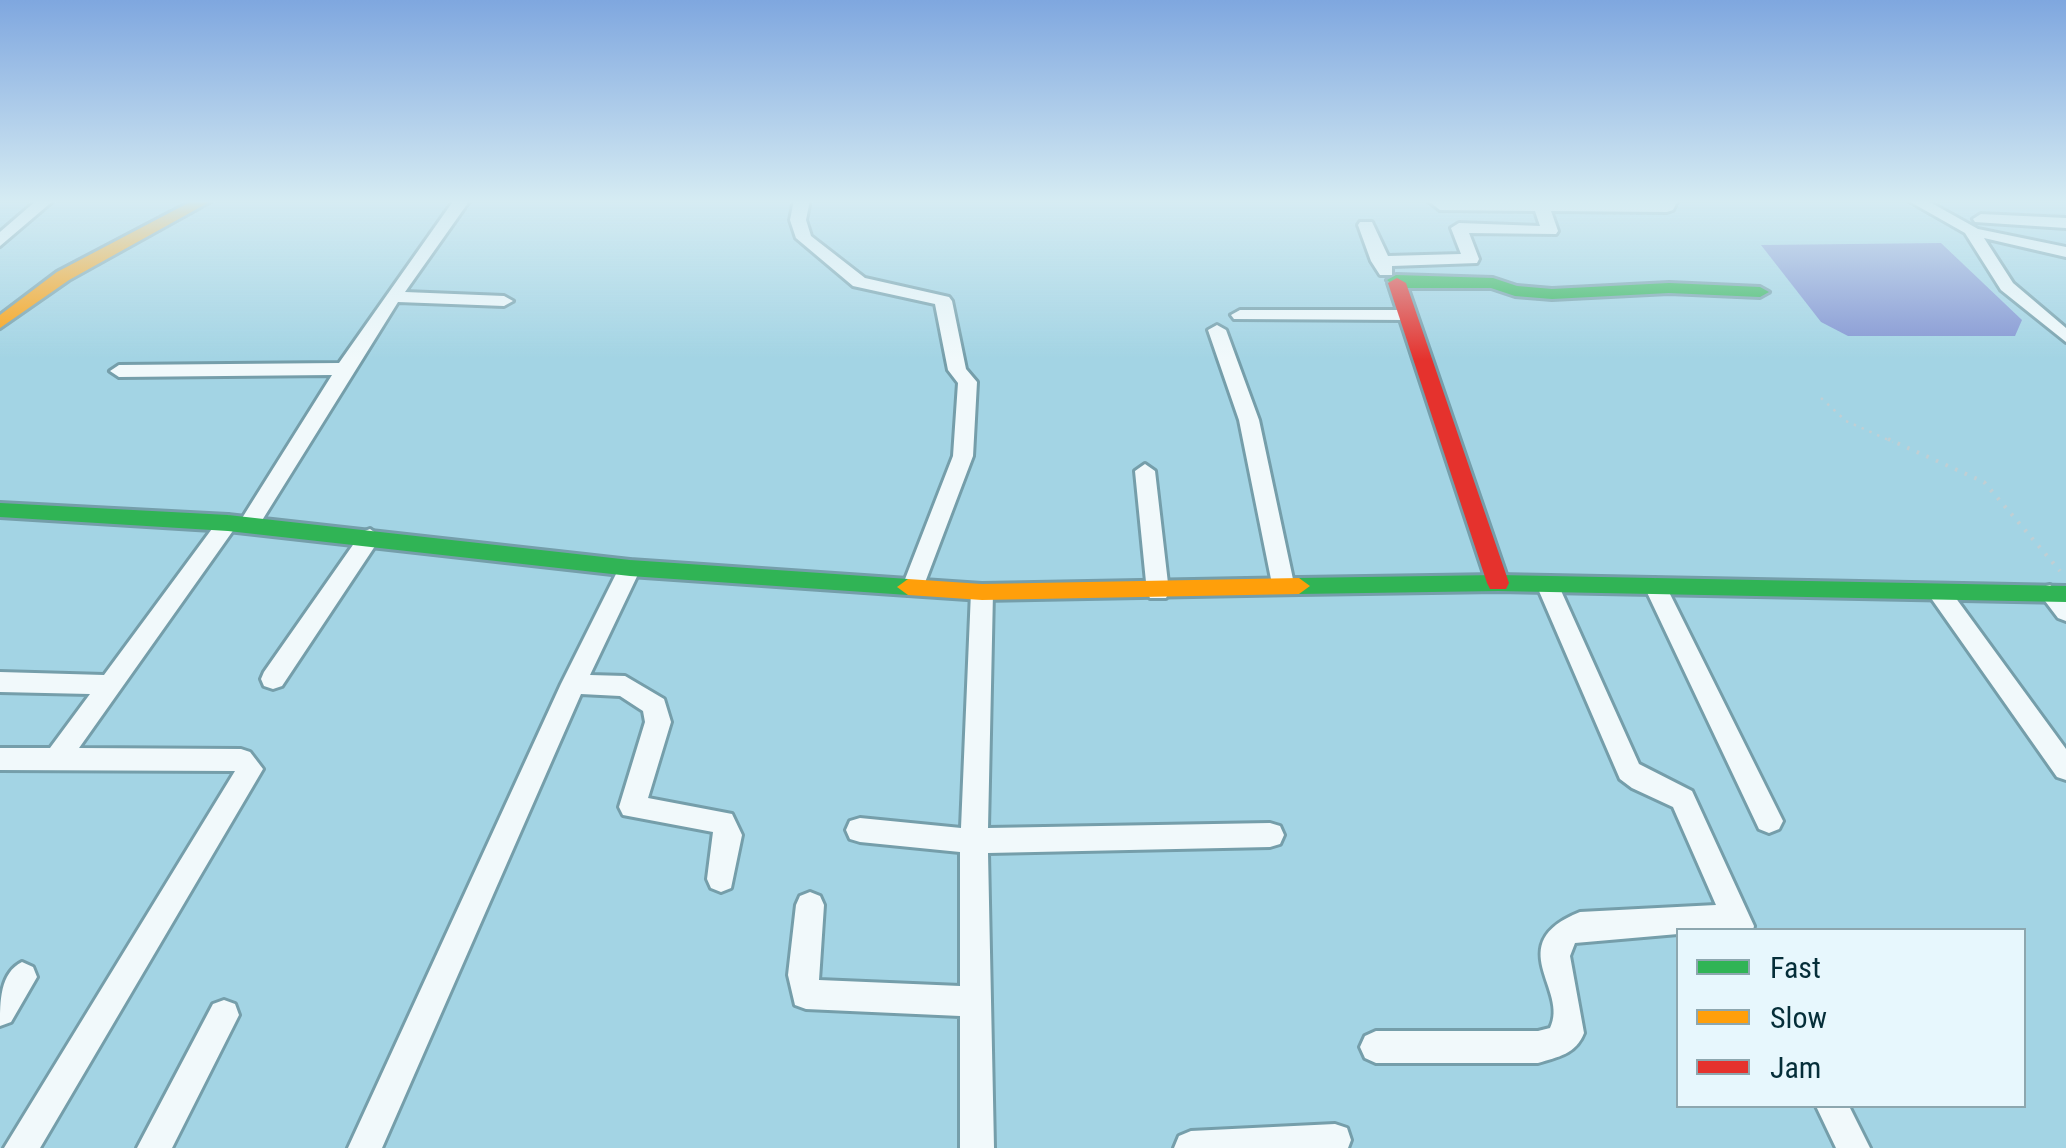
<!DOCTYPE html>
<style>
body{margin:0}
#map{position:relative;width:2066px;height:1148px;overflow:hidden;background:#a3d4e4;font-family:"Roboto Condensed",sans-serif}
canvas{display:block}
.legend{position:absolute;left:1676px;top:928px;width:350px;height:180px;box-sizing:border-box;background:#e7f7fd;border:2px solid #8da7af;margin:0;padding:12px 18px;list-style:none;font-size:30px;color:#052e39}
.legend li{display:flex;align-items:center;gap:20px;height:50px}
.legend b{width:50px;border:2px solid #8da7af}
</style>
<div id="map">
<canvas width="2066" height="1148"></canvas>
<ul class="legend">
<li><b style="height:12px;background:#30b455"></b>Fast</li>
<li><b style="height:12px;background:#ff9f0a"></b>Slow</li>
<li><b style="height:12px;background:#e5322d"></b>Jam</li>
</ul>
</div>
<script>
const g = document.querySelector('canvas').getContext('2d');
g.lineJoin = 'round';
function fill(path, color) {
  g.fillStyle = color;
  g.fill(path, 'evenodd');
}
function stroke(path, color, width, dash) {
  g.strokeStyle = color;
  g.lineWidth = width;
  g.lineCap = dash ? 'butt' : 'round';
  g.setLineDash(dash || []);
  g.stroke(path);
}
fill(new Path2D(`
 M1941,243L2022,320L2015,336H1848L1821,322L1761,245Z`), '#8394d2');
const street = new Path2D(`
 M37,200H54L0,246V232Z
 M454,200H470L405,292L504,296L513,301L504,306L398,302L256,530L248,533L237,525L79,748L241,749L250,752L263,769L40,1148H4L235,771L0,770V748H50L90,694L0,692V672L104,675L220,518L228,515L239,523L332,375L119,377L110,371L119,365L339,363Z
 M794,200H810L806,220L811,236L865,278L949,297L952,301L966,369L977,382L973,456L921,593H905L902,587L953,456L958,383L948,370L935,304L853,286L796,238L790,220Z
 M1427,200L1661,202L1678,200L1673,210L1667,212L1551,211L1558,231L1556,234L1469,233L1479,259L1477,263L1392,266V275H1380L1371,261L1358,225L1360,222H1372L1388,256L1461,254L1451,228L1459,223L1540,226L1535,211L1440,210Z
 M1907,200H1926L1978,229L2066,247V257L1984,238L2013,283L2066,328V342L2001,290L1965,233Z
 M1981,214L2066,218V228L1975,222L1973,219Z
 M1240,310H1406L1415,315L1406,320L1234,319L1231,315Z
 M1217,325L1226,330L1259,420L1294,584L1283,592L1272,584L1239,420L1208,330Z
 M1145,464L1155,471L1169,592L1166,598H1150L1147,592L1135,471Z
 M370,529L381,537L282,686L273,689L264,686L261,679L264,672L362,532Z
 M630,560L641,568L590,675L625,676L664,699L671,722L648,798L732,814L742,835L731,888L721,892L711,888L707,879L713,832L623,815L619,807L645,722L643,711L620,696L581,694L382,1148H348L561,684L619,568Z
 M1547,576L1558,584L1639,764L1692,791L1754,926L1753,930H1678V934L1575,943L1570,956L1584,1033C1576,1054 1558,1057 1538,1063H1376L1365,1058L1360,1047L1365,1036L1376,1031H1538L1550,1028C1570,990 1500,944 1580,912L1716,905L1673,807L1632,788L1620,779L1536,584Z
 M1655,578L1666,586L1779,813L1783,821L1779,829L1769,833L1759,829L1644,586Z
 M982,584L990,586L993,592L988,828L1270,823L1280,826L1284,835L1280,844L1270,847L988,853L994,1148H960V1016L806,1009L795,1005L788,975L796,905L800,896L810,892L820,896L824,905L819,980L960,986V852L860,842L850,839L846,830L850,821L860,818L961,828L971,592L974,586Z
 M1939,584L1947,586L2066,749V780L2057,777L1931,598L1928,592L1931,586Z
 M2050,585L2066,596V621L2058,618L2039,593L2042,587Z
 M22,962L33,967L37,977L11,1022L0,1026C0,1001 0,973 22,962Z
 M224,1000L235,1004L239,1015L172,1148H137L213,1004Z
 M1816,1106H1849L1870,1148H1836Z
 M1335,1124L1347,1128L1351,1140L1348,1148H1174L1179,1136L1191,1131Z`);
const fast = new Path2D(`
 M1396,275L1493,278L1517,286L1552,289L1669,283L1760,287L1769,292L1760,297L1669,293L1552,299L1515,296L1491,288H1397L1387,280Z
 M0,503L228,515L630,560L908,579L919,587L908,595L630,576L228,531L0,517Z
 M1498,575L2066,586V602L1498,591L1299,594L1288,586L1299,578Z`);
const slow = new Path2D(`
 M194,200H213L69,280L0,328V315L57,272Z
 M1299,578L1310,586L1299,594L982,600L908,595L897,587L908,579L982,584Z`);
const jam = new Path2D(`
 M1397,278L1406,283L1509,583L1506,589H1490L1487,583L1388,283Z`);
stroke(street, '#759eaa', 6);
stroke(fast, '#759eaa', 6);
stroke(slow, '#759eaa', 6);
stroke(jam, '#759eaa', 6);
stroke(new Path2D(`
 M1821,398L1846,421L1893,442`), '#c0cfd4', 2.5, [2.5, 6]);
stroke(new Path2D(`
 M1888,439L1984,482L2060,571`), '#c0cfd4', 4, [2.5, 8]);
fill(street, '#f1f9fb');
fill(fast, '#30b455');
fill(slow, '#ff9f0a');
fill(jam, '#e5322d');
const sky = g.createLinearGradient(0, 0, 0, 360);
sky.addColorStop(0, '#7fa7df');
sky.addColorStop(0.56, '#d6ecf3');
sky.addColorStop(1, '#d6ecf300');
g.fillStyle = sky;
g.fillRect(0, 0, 2066, 360);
</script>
